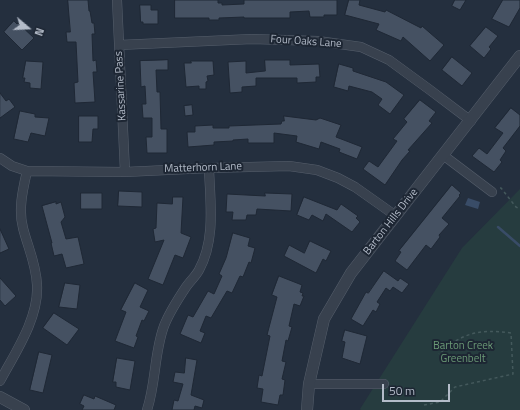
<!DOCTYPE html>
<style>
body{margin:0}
#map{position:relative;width:520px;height:410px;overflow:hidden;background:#242f3e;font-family:"Titillium Web",sans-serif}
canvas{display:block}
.north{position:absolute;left:8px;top:8px;width:40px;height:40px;-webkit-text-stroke:3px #1d2633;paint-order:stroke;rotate:109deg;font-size:11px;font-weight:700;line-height:16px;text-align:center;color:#b4bcc9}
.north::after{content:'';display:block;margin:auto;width:14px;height:18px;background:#b4bcc9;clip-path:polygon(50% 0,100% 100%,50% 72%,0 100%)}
.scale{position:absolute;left:382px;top:384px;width:68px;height:18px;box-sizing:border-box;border:2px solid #b4bcc9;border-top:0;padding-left:5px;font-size:12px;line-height:14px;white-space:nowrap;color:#b4bcc9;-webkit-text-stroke:3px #1d2633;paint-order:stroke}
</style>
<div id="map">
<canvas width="520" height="410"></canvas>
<div class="north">N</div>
<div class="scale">50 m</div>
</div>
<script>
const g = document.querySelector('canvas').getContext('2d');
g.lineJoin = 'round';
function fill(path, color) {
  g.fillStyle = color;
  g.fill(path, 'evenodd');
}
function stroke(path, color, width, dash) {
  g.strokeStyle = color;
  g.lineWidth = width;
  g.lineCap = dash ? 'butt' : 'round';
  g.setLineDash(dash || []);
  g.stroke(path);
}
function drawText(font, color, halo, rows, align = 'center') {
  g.font = font + ' "Titillium Web",sans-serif';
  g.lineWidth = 4;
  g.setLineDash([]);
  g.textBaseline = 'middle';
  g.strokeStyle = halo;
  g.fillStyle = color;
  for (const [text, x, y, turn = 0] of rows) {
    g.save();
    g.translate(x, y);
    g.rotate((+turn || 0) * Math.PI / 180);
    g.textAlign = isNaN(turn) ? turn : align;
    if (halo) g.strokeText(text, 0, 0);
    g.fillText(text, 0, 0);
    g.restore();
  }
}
fill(new Path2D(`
 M520,189V410H361L360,409L462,248Z`), '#263c3f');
fill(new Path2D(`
 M468,198L480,202L478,209L465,205Z`), '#394c67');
stroke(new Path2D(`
 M498,227L520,246`), '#394c67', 2.5);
const building = new Path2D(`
 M68,0H88L89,11H90L92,23H94L95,34H92L93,61L96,60L97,72H93L95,102L75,103L74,83L78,82L76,42H67L66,32H70Z
 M175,0H218V3H222V5L244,4V0H337V15H324V17H310L309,11L290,12V18H244V17L219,18V20H209V18H175Z
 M349,0H360L359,5L385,12L386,10L421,28L422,26L444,45L430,61L403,37L401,41L376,30L379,24L345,15Z
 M455,0H466L460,10L452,6Z
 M503,0H520V8L509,27L492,19Z
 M140,5H151V10H158V24H143V22H141Z
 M14,21L17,24L18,23L34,38L22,50L4,32Z
 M486,27L498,36L489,47L491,49L484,58L470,46Z
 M452,57L472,73L462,86L442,70Z
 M168,60V70H156L157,92H160L161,129H167V153H147L146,137H152V118H143L142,104H146L145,86L141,87L140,61Z
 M265,60H290V65L319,64L320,77H316V82L297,83V78H256V86L242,87V92L230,93L228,62L246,61V73L265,71Z
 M26,61L43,62L41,89L30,88V83L24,82L25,78H23Z
 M191,61H213L214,75L207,76L208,81L206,82V89H199V86L186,87L184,63H191Z
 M339,64L353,68V71L386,82L404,95L390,114L378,105L382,99L372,92L349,86L348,91L334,87Z
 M0,93L6,101L9,99L15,107L0,118Z
 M420,100L436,112L429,121L432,123L408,150L410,151L402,160L385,185L363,169L369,161L378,167L397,141L393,139L407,122L404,119Z
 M192,105L193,115L185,116L184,106Z
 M511,108L520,115V126L503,148L506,151L500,160L502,162L494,172L472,156L479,148L487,154L503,133L495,128Z
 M20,111L35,114V117L49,118L45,136L31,133L28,142L14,139Z
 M79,116H98V129H93L92,142H79Z
 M284,116L316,120L320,118L341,125L336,137L362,147L357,159L339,152L340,149L321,142L319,149L296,142L297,136L274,133V143H248V139L233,140V141L214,142V145L188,147L187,132H195V126L213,125V128H229V126L281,124L282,121H284Z
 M452,185L461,193L459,195L460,196L442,218L449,224L439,235L440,237L431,249L426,245L407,270L395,261L401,252L399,251Z
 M119,191L142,192V207L118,206Z
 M81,193H102V209H81Z
 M265,193L292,194L291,211L257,209L256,215H247L246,220H232L233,212H226L227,194L265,196Z
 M173,197H183L181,233L191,237L183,258L175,255L163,285L148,279L164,240L155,242L153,229L156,228L157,203L172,204Z
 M304,197L337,210L341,204L358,216L356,218L360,222L352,232L326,214L323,221L312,215L309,220L297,215Z
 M56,202V204L61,202L65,217L61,222L66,239L78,237L84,264L66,268L62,254L54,256L51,243H52L42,206Z
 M0,229L9,249L0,253Z
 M233,233L250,238L248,246L255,248L251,263L249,262L243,277L240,276L239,278L232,293L227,291L211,318L206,316L200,331L205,333L201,343L180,334L188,315L193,317L208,291L214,294L222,276L219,274L226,258Z
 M310,241L331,251L326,261L323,259L316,273L284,256L289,245L304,253Z
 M384,271L398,281L400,278L409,284L402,293L393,287L390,291L386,288L377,302L380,304L376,312L373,310L363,326L351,319L366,292L368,293Z
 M279,276L302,285L300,292L303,293L302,296H304L300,306L294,304L289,326L292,327L288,341L286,340L282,361L286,362L282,379L285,380L283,395H280L278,405L261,402L263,389L257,388L259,375L262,376L270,336L267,335L277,297L272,295Z
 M0,278L16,296L5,306L0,300Z
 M65,283L80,285L77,309L59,307Z
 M135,283L148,290L140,307L149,311L144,321L142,320L136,336L138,337L134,348L115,341L126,312L121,310Z
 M54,313L79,329L67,345L43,328Z
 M345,330L367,336L360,364L342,358L345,342L342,341Z
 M39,352L52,355L43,393L30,390Z
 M117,358L135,361L130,390L116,387V382H113Z
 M186,358L197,360L191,395L204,400L202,408L195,406L194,410H172L174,400L178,401L183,384L173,382L175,372L184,373Z
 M84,395L94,399L95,396L116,405L114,410H82L84,406L80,404Z`);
fill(building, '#455162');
stroke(building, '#1f2835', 1);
const minor = new Path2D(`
 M117,0L125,172
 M119,45L252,39L318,41L361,47L389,60L430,90L471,121
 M443,155L492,192
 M0,158L12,166L27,171L125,172L209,168L289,166L317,170L338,178L355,187L396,216
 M0,381C15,353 39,318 37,285C36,263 28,248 23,228C18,209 23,189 27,171
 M309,384H384
 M147,410C156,383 154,353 164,326C169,313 178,299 186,287C190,281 196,276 199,270C216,239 210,201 209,168`);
const tertiary = new Path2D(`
 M0,397L24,410
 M307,410L309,384L324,319L351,273L520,56`);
stroke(minor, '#565f6c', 10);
stroke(tertiary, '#565f6c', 12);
stroke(new Path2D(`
 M500,188H501L516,207L520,209
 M424,405L440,402L455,387L513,374L511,333C481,329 462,332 439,354`), '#44595c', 1.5, [3, 3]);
stroke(minor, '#38414e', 9);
stroke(tertiary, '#38414e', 11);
drawText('11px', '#b4bcc9', '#1d2633', [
 ["Four Oaks Lane",306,42,4],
 ["Kassarine Pass",121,86,-93],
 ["Matterhorn Lane",203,168,-2],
 ["Barton Hills Drive",391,222,-52]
]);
drawText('11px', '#6b9a76', '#1d2633', [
 ["Barton Creek",463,346],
 ["Greenbelt",463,359]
]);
</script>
